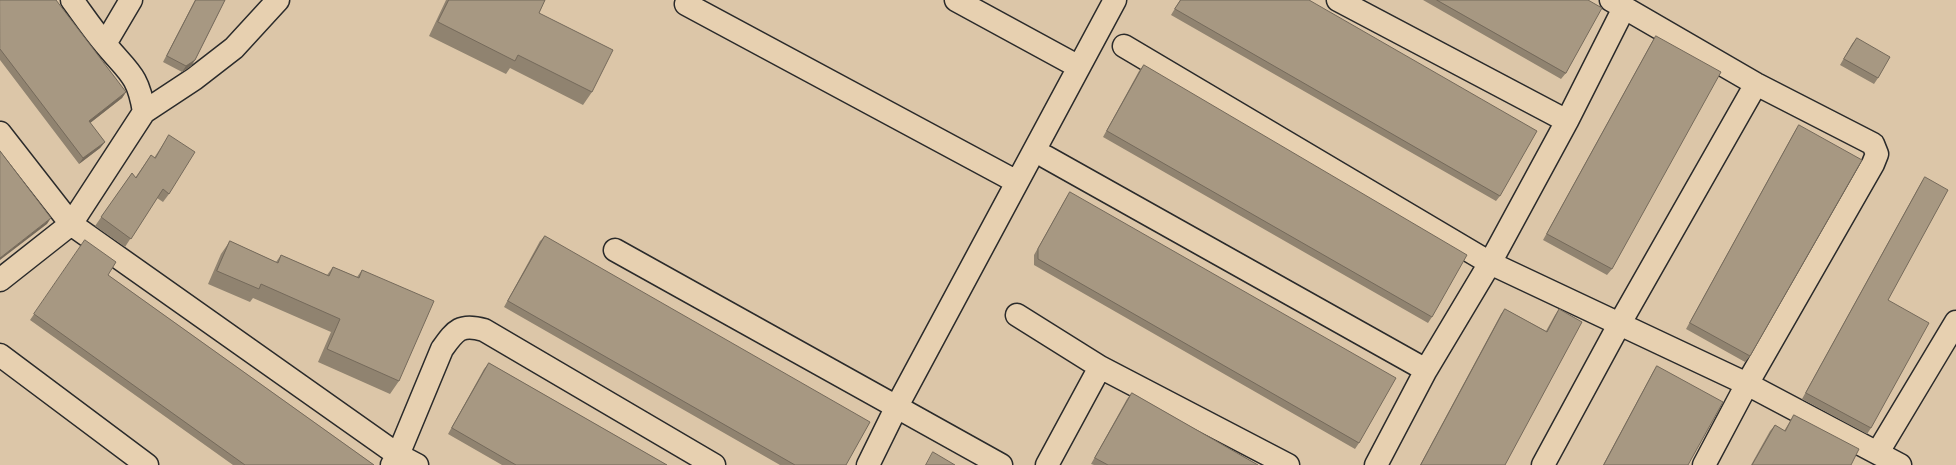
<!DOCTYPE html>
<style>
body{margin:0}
canvas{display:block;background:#dcc6a8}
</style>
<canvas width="1956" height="465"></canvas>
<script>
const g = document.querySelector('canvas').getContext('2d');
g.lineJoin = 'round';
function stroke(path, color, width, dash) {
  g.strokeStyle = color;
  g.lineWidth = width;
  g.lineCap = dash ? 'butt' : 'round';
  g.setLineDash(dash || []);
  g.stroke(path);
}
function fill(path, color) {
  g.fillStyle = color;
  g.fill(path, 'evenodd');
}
const minor = new Path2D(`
 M956,0L1079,67
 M1338,0L1567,121
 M1611,0L1756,84L1873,144L1877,154L1873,164L1747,384L1704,465
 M686,4L1017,182
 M105,44L131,0
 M1124,46L1490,263L1747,384L1900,465
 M144,112L194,79L234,48L278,0
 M0,133L71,224L398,455L417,465
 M1046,157L1426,370
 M615,250L1001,465
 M0,280L71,224L144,112C138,74 128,72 105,44C93,30 83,15 72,0
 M1017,315L1100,367L1288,465
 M0,355L147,465
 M1878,452L1956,322
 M392,465L398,455L442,349C455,331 460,323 484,330L714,465
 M868,465L897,406L1115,0
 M1047,465L1100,367
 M1376,465L1426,370L1490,263L1567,121L1624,8
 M1543,465L1620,323L1756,84`);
stroke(minor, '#2b2b2b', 25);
stroke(minor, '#e7d0b0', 22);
fill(new Path2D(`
 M0,0L126,92L122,98L90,123L105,142L100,148L79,164L0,60Z
 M195,0H225L195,60L191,66L182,72L163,62Z
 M446,0H545L539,13L592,92L583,105L510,68L506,74L429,36Z
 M1180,0H1309L1500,196L1496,201L1171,15Z
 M1423,0H1588L1566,73L1561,79Z
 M1656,36L1612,269L1607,275L1543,240L1652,42Z
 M1857,38L1878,78L1874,84L1840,65L1852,44Z
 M1144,65L1432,317L1428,323L1103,137L1139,71Z
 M1799,125L1750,356L1745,362L1686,329L1795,131Z
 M169,135V194L163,202L157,198L125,247L95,226L132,173L135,178L151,155L154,158Z
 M1925,177L1888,300L1871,428L1867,434L1802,399L1921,183Z
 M1070,192L1359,443L1355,449L1034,265V255L1066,198Z
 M545,236L846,465H780L504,307L540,241Z
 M85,240L108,275L374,465H233L30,320Z
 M230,241L276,262L281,255L327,275L333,267L357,277L362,270L399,381L390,394L318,362L331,332L253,298L250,302L208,284L221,254Z
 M1505,309L1546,331L1555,315L1559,309L1505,465H1420L1501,314Z
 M489,363L667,465H502L448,434L484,369Z
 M1657,366L1688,465H1603L1653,372Z
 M1132,393L1258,465H1094L1091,464L1127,399Z
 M1794,415L1851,465H1751L1770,431L1775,425L1784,431Z`), '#908370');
fill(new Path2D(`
 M195,60L191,66L182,72L186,66Z
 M126,92L122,98L85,127L89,121Z
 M105,142L100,148L79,164L83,158Z
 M51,218L47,224L0,260V258Z`), '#756a5b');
const building = new Path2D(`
 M0,0H56L126,92L89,121L105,142L83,158L0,49Z
 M196,0H225L195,60L186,66L167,56Z
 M449,0H545L539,13L613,50L592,92L518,55L515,61L438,22Z
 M1181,0H1309L1537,131L1500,196L1175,9Z
 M1437,0H1588L1602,8L1566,73Z
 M1656,36L1721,72L1612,269L1547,234Z
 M1857,38L1890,57L1878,78L1844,59Z
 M1144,65L1467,255L1432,317L1107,131Z
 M1799,125L1862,160L1750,356L1690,323Z
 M169,135L195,152L169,194L163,189L131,239L101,217L132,173L136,178L151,155L155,158Z
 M0,151L51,218L0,258Z
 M1925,177L1948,190L1888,300L1929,323L1871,428L1806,393Z
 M1070,192L1396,378L1359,443L1038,259V249Z
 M545,236L870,422L846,465H795L508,301Z
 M85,240L116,262L108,275L374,465H245L34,314Z
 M230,241L278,263L281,255L329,276L333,267L359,278L362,270L434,301L399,381L327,349L340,319L261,284L259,289L217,271Z
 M1505,309L1547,332L1559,309L1582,322L1505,465H1421Z
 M489,363L667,465H516L452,428Z
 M1657,366L1723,402L1688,465H1604Z
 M1132,393L1258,465H1108L1095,458Z
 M1794,415L1859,449L1851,465H1752L1775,425L1785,431Z
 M933,452L955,465H926Z`);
fill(building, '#a79882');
stroke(building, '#756a5b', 1);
</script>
